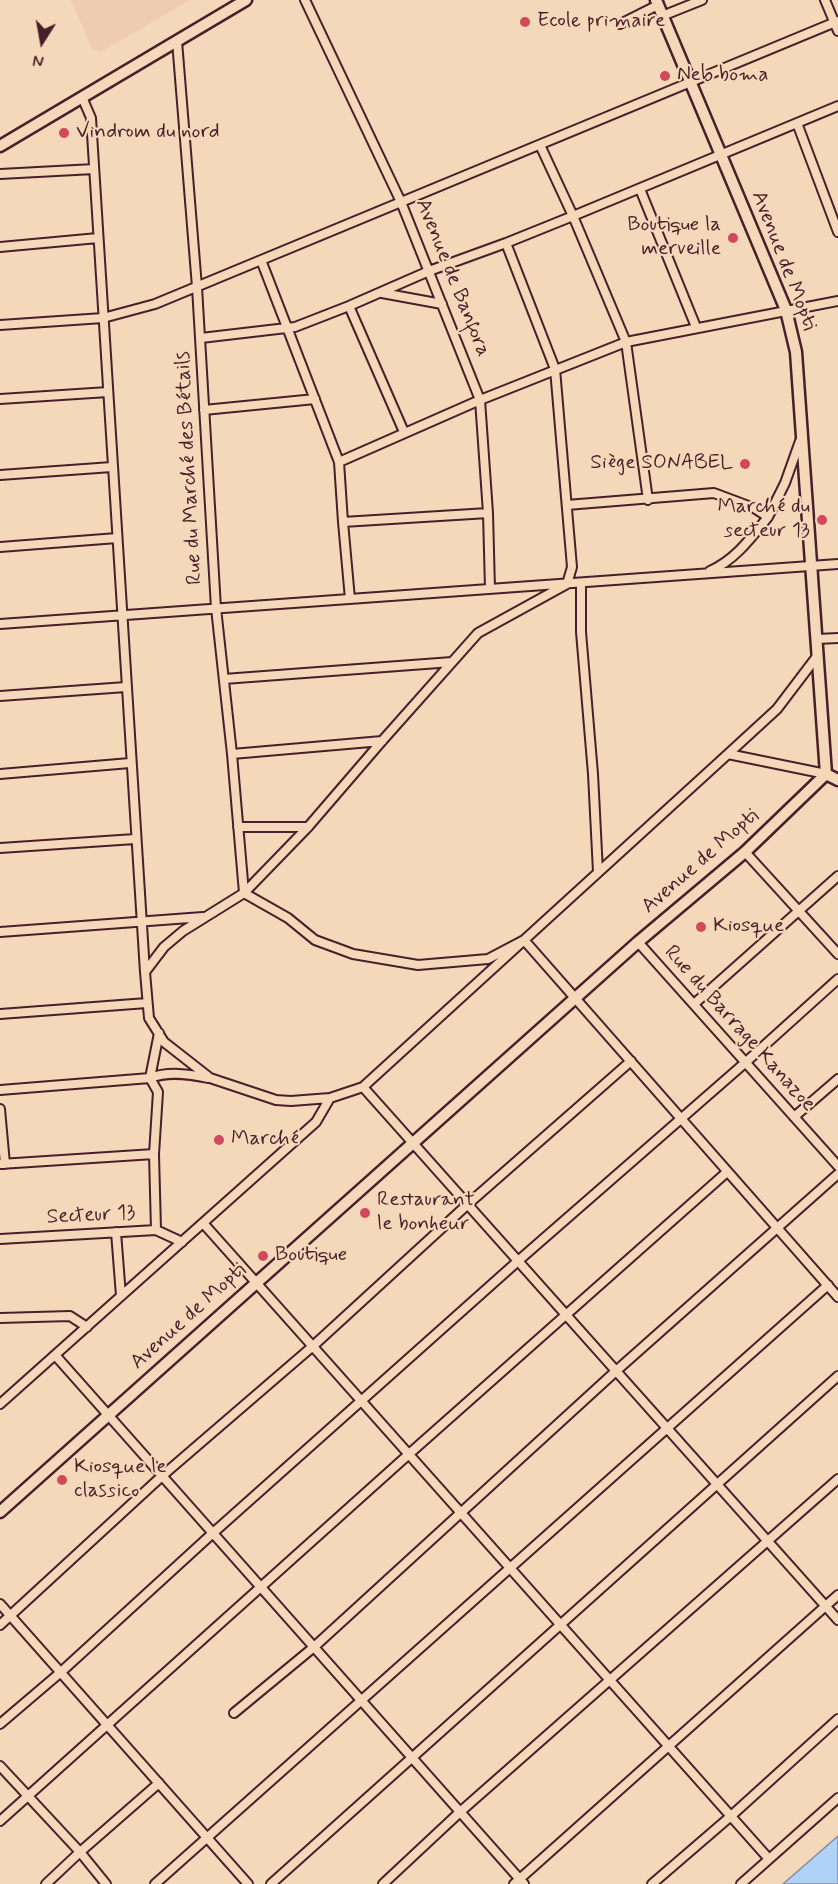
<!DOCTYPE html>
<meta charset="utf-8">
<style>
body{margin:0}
#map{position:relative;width:838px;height:1884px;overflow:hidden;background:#f3d8b9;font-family:Mynerve,sans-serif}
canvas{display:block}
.north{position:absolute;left:12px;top:12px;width:60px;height:60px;-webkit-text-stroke:4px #f3d8b9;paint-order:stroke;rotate:191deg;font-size:16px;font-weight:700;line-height:24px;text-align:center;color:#4a1f2b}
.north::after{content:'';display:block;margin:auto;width:21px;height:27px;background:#4a1f2b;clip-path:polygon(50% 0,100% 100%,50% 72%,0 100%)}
</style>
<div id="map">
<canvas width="838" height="1884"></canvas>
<div class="north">N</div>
</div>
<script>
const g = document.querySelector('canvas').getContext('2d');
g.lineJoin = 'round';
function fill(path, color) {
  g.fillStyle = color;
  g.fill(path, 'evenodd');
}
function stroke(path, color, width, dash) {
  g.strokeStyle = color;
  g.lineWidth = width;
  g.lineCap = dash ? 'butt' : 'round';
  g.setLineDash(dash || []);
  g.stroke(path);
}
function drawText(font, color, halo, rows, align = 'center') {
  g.font = font + ' Mynerve,sans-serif';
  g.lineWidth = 4.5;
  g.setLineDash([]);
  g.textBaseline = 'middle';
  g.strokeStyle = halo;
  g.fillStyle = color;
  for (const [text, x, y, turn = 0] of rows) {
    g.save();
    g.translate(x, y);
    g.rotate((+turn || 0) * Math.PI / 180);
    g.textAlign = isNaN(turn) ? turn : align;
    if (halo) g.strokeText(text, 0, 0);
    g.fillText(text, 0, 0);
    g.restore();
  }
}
fill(new Path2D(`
 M71,0H190L101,52L92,49Z`), '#efcbb0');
const water = new Path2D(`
 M838,1836V1884H783Z`);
fill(water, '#afd3f7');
stroke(water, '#878ba5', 1.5);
const street = new Path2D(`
 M305,0L401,202L480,400L488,513L490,589
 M825,0L838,31
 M662,16L702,0
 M620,24L658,5
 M177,41L197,287L216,608L232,754L244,893L288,918L315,940L353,954L418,965L488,959L524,940L838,1297
 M82,97L91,118L145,972
 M797,123L838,232
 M540,145L573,216L626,342L648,500
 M0,174L94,169
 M640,189L696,327
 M0,247L98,238
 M261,260L339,462L343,522
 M382,293L442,304
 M349,306L404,432
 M0,325L103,318L155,304L838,21
 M201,338L295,327L349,306L429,271L506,243L573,216L838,106
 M0,399L108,392
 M204,410L315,399
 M339,462L480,400L626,342L838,301
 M0,475L112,467
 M567,505L714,493L754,508L768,517C751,538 735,560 710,571
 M768,517L785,483L800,441
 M0,547L117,538
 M581,583V632L593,774L598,872
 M350,599L343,522L488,513
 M0,624L838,564
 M817,639L838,638
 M224,679L452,662
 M0,696L126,687
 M232,754L382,741
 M728,754L777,709L818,655
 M0,774L130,763
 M238,827H308
 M0,848L135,839
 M745,852L838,954
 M0,932L203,917
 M638,942L838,1166
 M694,1004L838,876
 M0,1014L147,1003
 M363,1087L838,1620
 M0,1090L150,1078L159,1033
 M330,1098L363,1087L728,754L826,774
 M0,1109L5,1164
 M794,1117L838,1079
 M154,1154L158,1092L150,1078C168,1071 189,1074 208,1078
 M0,1164L154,1154L156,1230
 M203,1223L769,1859
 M116,1232L121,1296
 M0,1239L156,1230L182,1242
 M0,1318L70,1316L87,1327
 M55,1355L524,1884
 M0,1404L316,1122L330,1098L291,1101L276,1100L210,1078L164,1042L149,1018L145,972L164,947L183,931L244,893L308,827L382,741L478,633L567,584L572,567L555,369L506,243
 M0,1604L248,1884
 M0,1625L162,1476L313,1346L468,1204L631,1061
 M234,1713L314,1647L616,1371L838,1174
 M0,1724L61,1672L213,1533L518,1261L746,1062L838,979
 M0,1766L80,1852L106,1884
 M0,1821L409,1454L727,1172
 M46,1884L80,1852L159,1783
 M155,1884L828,1285
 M271,1884L838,1376
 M383,1884L460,1812L838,1479
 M514,1884L838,1595
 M652,1884L731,1816L838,1719
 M741,1884L838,1798`);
const secondary = new Path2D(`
 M0,146L246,0
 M826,774L838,780
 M0,1512L638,942L745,852L826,774L796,352L786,310L656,0`);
stroke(street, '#4a1f2b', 12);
stroke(secondary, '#4a1f2b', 15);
stroke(street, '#f3d8b9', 8);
stroke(secondary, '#f3d8b9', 10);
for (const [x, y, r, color] of [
 [525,22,6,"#d1495b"],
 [665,76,6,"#d1495b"],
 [64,133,6,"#d1495b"],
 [733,238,6,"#d1495b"],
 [745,464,6,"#d1495b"],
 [822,520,6,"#d1495b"],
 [701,927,6,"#d1495b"],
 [219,1140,6,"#d1495b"],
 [365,1213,6,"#d1495b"],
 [263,1256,6,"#d1495b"],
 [62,1480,6,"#d1495b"]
]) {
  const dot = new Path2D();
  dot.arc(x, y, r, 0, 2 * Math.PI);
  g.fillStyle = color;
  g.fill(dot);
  stroke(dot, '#f3d8b9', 2);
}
drawText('21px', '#4a1f2b', '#f3d8b9', [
 ["Ecole primaire",537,22],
 ["Neb boma",677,76],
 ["Vindrom du nord",76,133],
 ["Boutique la",721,226,"right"],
 ["merveille",721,250,"right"],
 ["Siège SONABEL",733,464,"right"],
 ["Marché du",810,508,"right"],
 ["secteur 13",810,532,"right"],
 ["Kiosque",713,927],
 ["Marché",231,1140],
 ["Restaurant",377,1201],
 ["le bonheur",377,1225],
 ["Boutique",275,1256],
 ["Kiosque le",74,1468],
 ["classico",74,1492]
], 'left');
drawText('21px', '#4a1f2b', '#f3d8b9', [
 ["Avenue de Mopti",783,261,69],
 ["Avenue de Banfora",452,278,68],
 ["Rue du Marché des Bétails",190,468,-93],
 ["Avenue de Mopti",701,862,-41],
 ["Rue du Barrage Kanazoe",739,1029,48],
 ["Secteur 13",91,1216,-3],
 ["Avenue de Mopti",189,1317,-42]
]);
</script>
